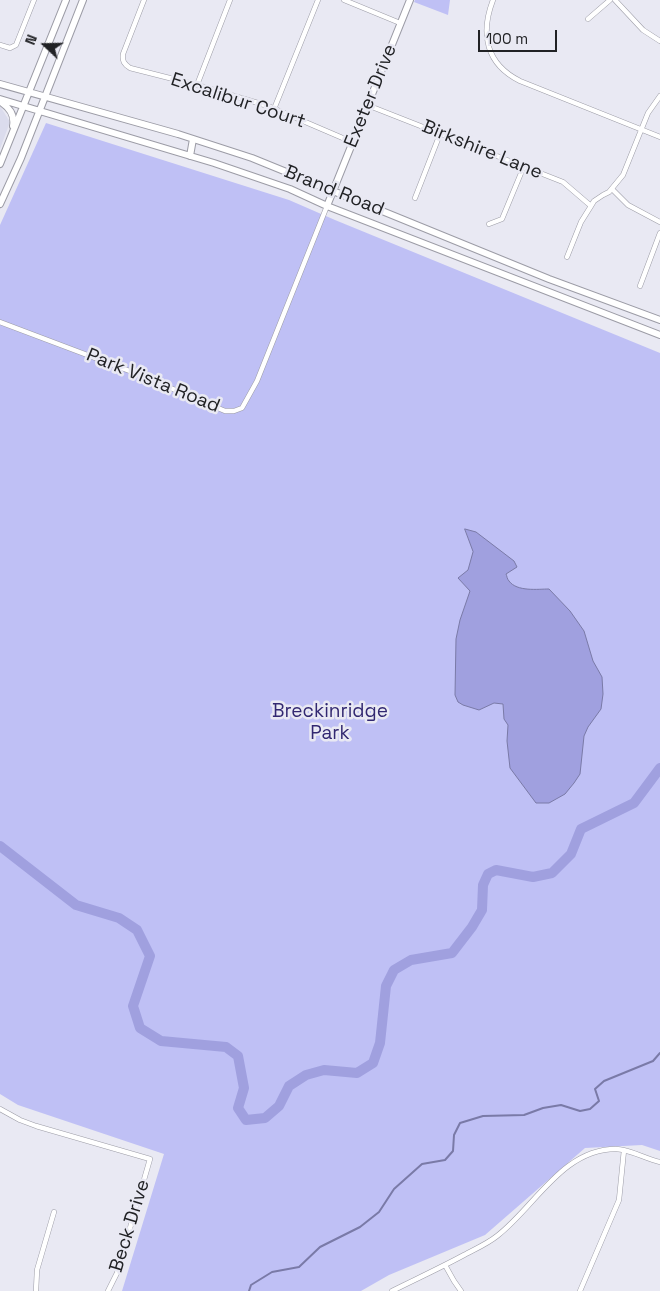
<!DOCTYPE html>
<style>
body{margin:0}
#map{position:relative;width:660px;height:1291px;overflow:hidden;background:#e9e9f3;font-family:"Space Grotesk",sans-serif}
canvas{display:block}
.north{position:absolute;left:20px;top:20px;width:50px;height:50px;-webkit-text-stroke:4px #e9e9f3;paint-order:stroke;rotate:291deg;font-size:14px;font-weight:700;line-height:20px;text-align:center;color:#212225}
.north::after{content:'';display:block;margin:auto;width:18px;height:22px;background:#212225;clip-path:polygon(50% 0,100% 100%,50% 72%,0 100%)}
.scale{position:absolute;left:478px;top:30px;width:79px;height:22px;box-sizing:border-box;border:2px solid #212225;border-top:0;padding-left:6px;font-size:15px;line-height:18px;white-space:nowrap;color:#212225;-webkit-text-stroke:4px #e9e9f3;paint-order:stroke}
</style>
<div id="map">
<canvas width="660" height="1291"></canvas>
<div class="north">N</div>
<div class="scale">100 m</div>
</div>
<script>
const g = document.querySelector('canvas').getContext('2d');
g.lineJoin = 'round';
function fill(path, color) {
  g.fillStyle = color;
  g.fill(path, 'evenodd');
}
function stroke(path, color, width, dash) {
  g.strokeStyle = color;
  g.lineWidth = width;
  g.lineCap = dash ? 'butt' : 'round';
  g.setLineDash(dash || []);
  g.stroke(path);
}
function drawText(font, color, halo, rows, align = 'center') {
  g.font = font + ' "Space Grotesk",sans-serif';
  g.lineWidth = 5;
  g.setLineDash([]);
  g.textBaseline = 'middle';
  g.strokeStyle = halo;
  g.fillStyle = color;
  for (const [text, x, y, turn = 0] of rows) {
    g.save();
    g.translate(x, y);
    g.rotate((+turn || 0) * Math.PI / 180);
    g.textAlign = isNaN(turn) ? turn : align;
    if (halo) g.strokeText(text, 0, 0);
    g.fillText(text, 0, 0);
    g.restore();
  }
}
fill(new Path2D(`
 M0,106L10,122L0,149Z`), '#dbdced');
fill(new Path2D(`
 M415,0H450L448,15L414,2Z
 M46,123L289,200L335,220L660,353V1151L642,1145L585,1148L485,1235L389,1275L361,1291H122L164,1154L18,1105L0,1094V225Z`), '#bfc0f5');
const water = new Path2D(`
 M465,529L476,532L514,561L517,567L506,574C507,576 507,579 509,581C517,592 538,589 549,589L570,611L584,631L593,661L602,677L603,694L601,709L588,727L584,736L580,774L574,783L565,794L549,803H536L510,768L507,741L508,725L504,719L503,704L494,703L479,710L463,705L458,702L455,695L456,639L460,620L470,591L458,578L468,570L473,552Z`);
fill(water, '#a0a0df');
stroke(water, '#7a7aa7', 1);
stroke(new Path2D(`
 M249,1291L251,1285L272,1272L299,1267L320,1247L360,1227L379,1212L394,1189L422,1164L445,1160L453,1151L454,1135L460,1123L483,1116L524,1115L543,1108L561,1105L580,1111L590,1109L599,1101L595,1089L604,1081L653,1061L660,1053`), '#7a7aa7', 2);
stroke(new Path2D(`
 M0,846L76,905L119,918L137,930L150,956L133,1006L140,1028L161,1041L226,1047L238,1056L244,1088L238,1108L246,1120L265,1118L279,1106L289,1086L306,1075L324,1070L357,1073L373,1063L380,1043L386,986L394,970L411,960L452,953L472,927L482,910L483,885L488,874L496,870L533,877L552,873L571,854L581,829L634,803L660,768`), '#a0a0df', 10);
const street = new Path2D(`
 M144,0L123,54C122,61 124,64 130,68L197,85L268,106L352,142
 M344,0L400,23
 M493,0C480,34 486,64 520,81L660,137
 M615,0L643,30L660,41
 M588,19L610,0
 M0,45L10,48L16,45L34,0
 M197,85L230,0
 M367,105L563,182L591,206
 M274,109L318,0
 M612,189L628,205L660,222
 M415,198L440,134
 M489,224L502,219L524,166
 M567,257L581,222L591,206L594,201L603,195L609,192L623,175L648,113L660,96
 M640,286L660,233
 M0,322L135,373L225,411H234L242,408L257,381L327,206
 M0,1109L20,1120L36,1126L150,1159L117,1273L108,1291
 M445,1265L454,1281L461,1291
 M36,1291L37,1270L54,1212
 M392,1291C416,1279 440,1268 464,1255C475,1249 487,1244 497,1236C535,1207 562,1149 616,1149C629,1149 646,1159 660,1162
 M580,1291L619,1200L624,1150`);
const secondary = new Path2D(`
 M0,84L178,134L252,158L549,279L660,320
 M0,99L214,163L290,189L327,206L660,335
 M1,102C10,108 15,115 13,126
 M190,156L193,139
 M0,164L66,0
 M0,204L21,158L83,0
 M327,206L410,0`);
stroke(street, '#9c9ca6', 5.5);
stroke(secondary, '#9c9ca6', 8);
stroke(street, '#fff', 4.5);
stroke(secondary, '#fff', 6);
drawText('19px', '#212225', '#e9e9f3', [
 ["Exeter Drive",371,96,-68],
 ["Excalibur Court",238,101,18],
 ["Birkshire Lane",482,150,22],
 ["Brand Road",334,191,22],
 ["Park Vista Road",153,381,22],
 ["Beck Drive",130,1226,-73]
]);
drawText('19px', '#322871', '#e9e9f3', [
 ["Breckinridge",330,712],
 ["Park",330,734]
]);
</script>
